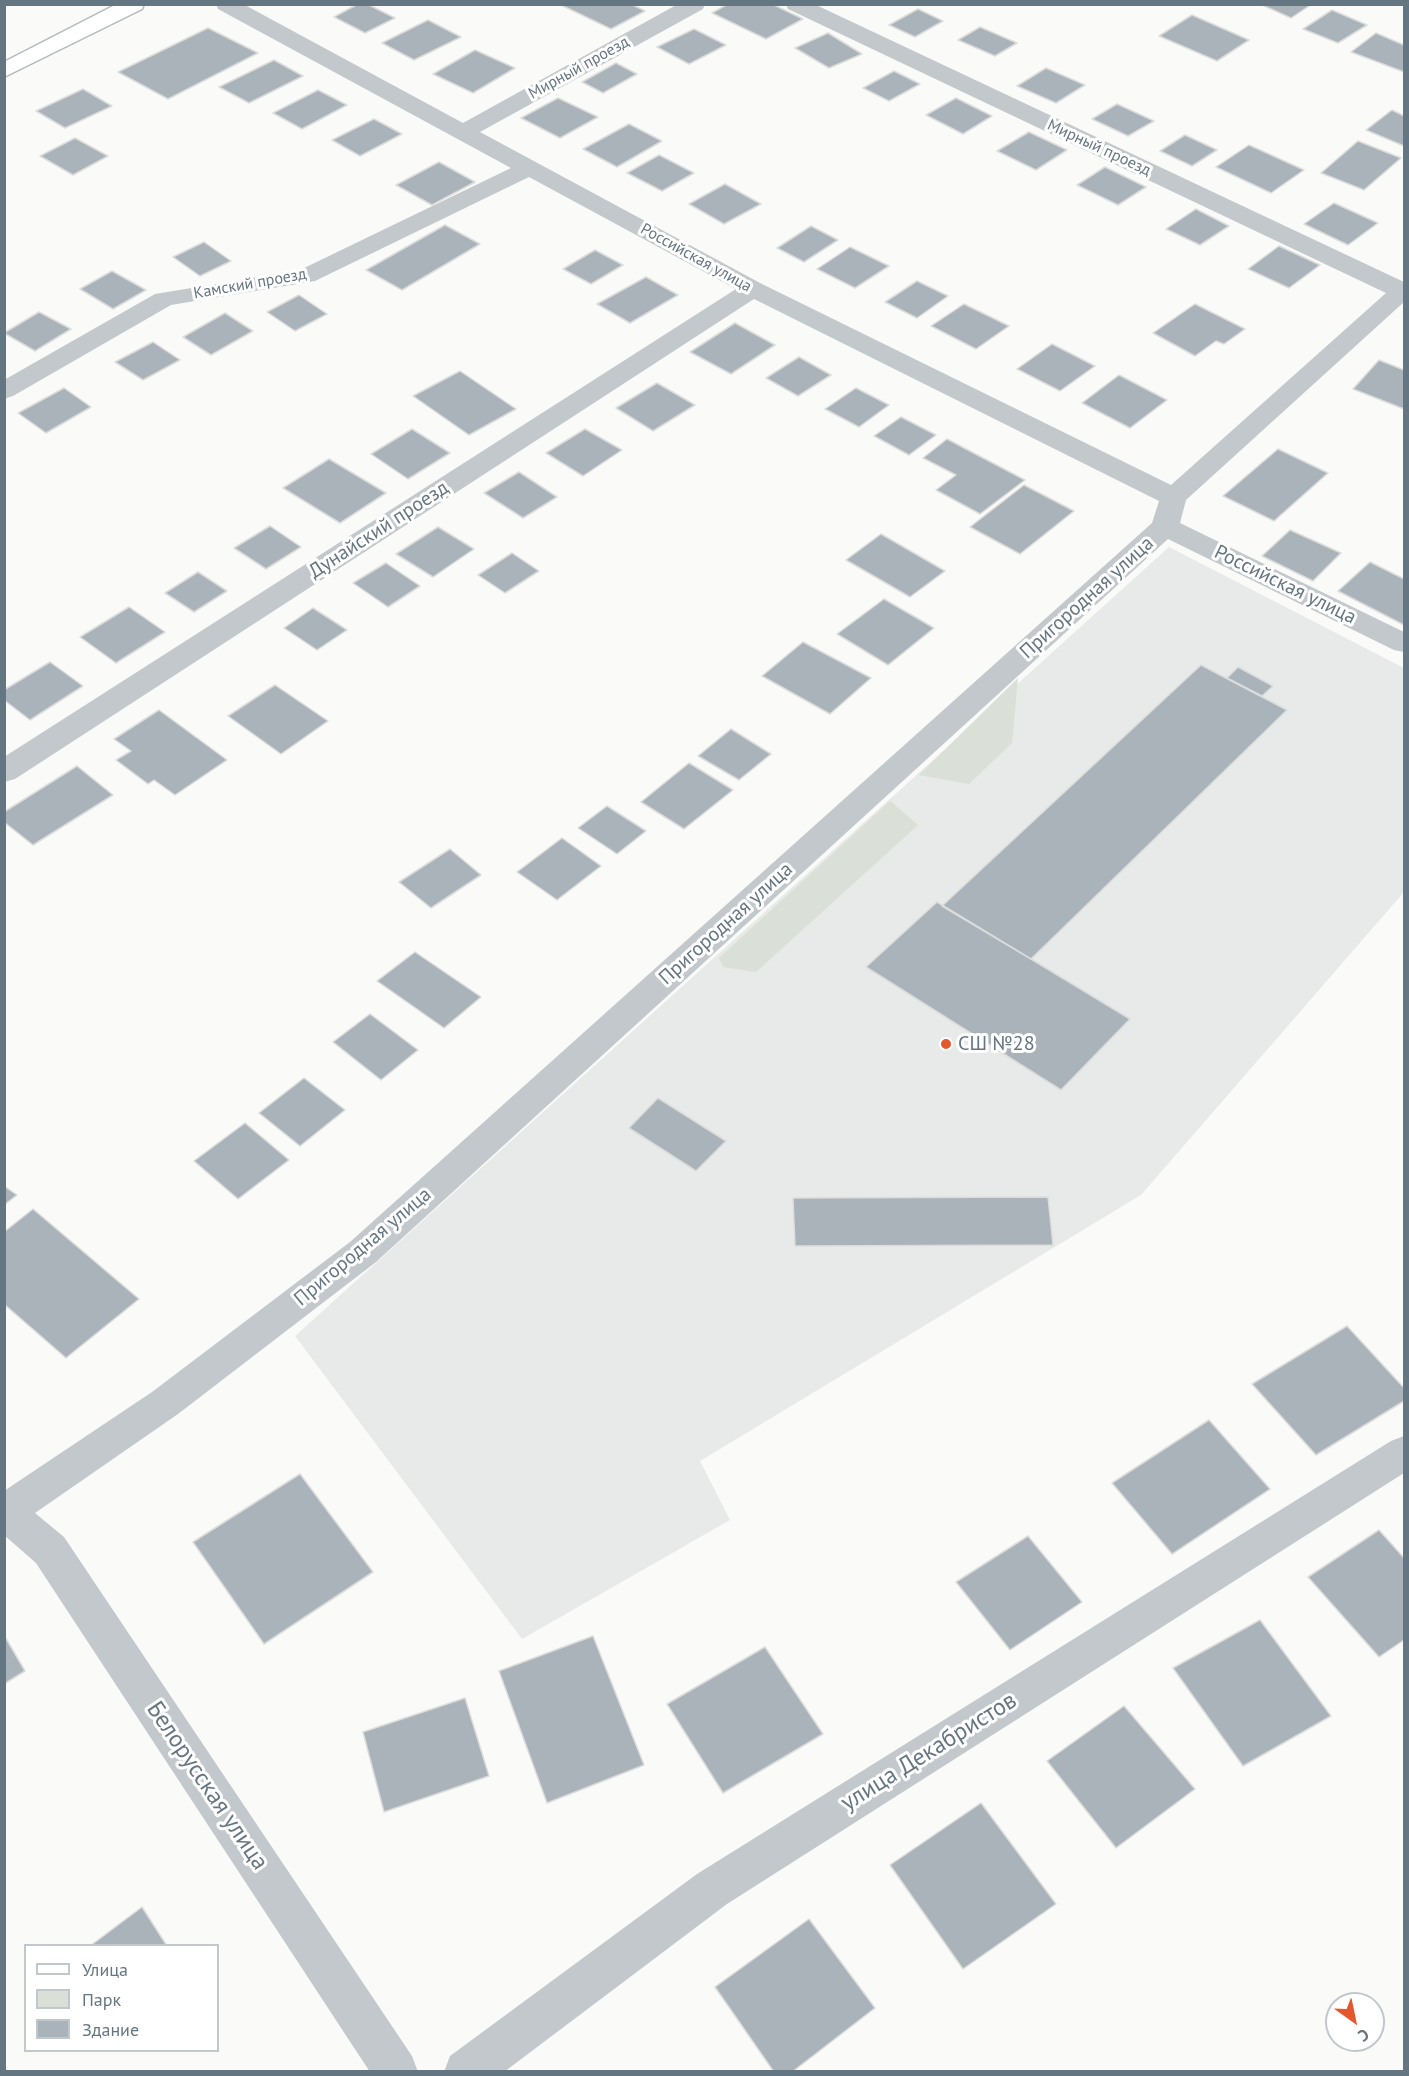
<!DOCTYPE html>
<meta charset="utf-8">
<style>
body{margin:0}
#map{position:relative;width:1409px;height:2076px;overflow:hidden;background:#fafaf8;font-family:"PT Sans",sans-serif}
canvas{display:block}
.frame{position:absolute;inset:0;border:6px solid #657683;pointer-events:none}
.legend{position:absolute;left:24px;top:1944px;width:195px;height:108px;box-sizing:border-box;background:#fff;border:2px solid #c1c8cd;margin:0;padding:8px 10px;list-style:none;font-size:18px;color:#657683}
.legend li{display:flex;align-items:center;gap:12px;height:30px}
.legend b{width:30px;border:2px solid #c1c8cd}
.north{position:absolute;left:1325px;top:1992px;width:60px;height:60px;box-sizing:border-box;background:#fff;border:2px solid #c1c8cd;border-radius:50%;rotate:147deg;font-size:16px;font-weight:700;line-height:24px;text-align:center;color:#657683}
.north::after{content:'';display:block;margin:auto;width:21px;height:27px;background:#e4572e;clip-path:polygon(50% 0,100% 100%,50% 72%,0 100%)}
</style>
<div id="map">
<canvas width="1409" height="2076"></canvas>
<div class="frame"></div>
<ul class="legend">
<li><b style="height:8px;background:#fff"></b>Улица</li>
<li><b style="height:16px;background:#dadfd7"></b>Парк</li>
<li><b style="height:16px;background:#aab3b9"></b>Здание</li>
</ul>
<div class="north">С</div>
</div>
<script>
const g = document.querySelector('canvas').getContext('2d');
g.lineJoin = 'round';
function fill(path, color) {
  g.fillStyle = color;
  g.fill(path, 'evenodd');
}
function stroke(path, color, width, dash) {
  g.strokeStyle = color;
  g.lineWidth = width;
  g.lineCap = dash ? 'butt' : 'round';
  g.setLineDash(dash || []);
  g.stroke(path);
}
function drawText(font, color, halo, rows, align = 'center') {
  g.font = font + ' "PT Sans",sans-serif';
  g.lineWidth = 6;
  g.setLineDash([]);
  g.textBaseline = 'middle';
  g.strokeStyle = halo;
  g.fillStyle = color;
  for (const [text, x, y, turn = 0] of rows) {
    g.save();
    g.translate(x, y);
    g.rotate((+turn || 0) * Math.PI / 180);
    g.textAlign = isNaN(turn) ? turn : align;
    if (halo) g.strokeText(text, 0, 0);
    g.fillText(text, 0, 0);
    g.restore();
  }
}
fill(new Path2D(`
 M1169,547L1404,668V892L1141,1195L700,1461L730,1520L522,1639L295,1336Z`), '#e8e9e9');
fill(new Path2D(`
 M1018,678L1012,743L969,784L919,775Z
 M890,801L918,825L756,972L723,967L719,958Z`), '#dadfd7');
const building = new Path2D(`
 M358,4H367L395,18L365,33L334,17Z
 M559,4H631L645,11L611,29Z
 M728,4H772L803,19L766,39L712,13Z
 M1260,4H1312L1291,18Z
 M918,9L943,21L915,37L889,25Z
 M1332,10L1367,25L1338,43L1303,29Z
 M1192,15L1249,40L1217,61L1159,36Z
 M428,20L461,37L414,60L382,43Z
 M980,27L1017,43L995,56L958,40Z
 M208,28L258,53L168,99L118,72Z
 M694,29L726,45L689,64L657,47Z
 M828,33L862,54L829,68L795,48Z
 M1376,33L1404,45V72L1351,52Z
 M475,50L515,68L473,93L433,74Z
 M274,60L303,76L249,103L219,87Z
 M616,63L637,74L603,93L582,82Z
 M1046,68L1085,85L1056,103L1017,86Z
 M894,71L920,84L889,101L863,88Z
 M83,89L112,106L65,128L36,111Z
 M318,90L347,105L302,129L273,113Z
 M558,98L598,117L560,138L521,118Z
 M956,98L992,116L963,134L926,115Z
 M1117,104L1154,121L1128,136L1092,119Z
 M1392,110L1404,116V146L1366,130Z
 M374,119L402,134L360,156L332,140Z
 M629,124L662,141L617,167L583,149Z
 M1029,132L1067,150L1036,170L997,151Z
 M1185,135L1217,150L1192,166L1160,151Z
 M75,138L108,156L73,175L40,156Z
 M1358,141L1401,158L1364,190L1321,173Z
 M1249,145L1304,170L1271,193L1216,167Z
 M659,155L694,173L662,191L627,173Z
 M439,162L475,182L432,205L396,185Z
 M1105,167L1146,187L1118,205L1077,185Z
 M725,184L761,204L724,224L689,204Z
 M1334,203L1378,223L1348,245L1304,224Z
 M1196,209L1229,226L1200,245L1166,229Z
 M445,225L480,244L402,290L366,270Z
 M811,226L838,240L804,262L777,248Z
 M204,242L231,261L200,276L173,257Z
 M1279,246L1320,265L1289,288L1248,269Z
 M850,247L889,266L855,288L817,269Z
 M595,250L623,265L591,284L563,269Z
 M112,271L146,290L113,309L80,289Z
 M646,277L678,295L630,323L597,304Z
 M917,281L948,296L917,318L885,302Z
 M299,295L327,314L295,331L267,312Z
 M964,304L1009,326L976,349L931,326Z
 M1195,304L1245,329L1224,344L1216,341L1195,356L1153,333Z
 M39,312L71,329L35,351L4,333Z
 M225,313L253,331L211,355L183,337Z
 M735,323L775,345L731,374L690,352Z
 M153,342L180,360L143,380L115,362Z
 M1052,344L1095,366L1060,391L1017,369Z
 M799,357L831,375L798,396L766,378Z
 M1379,360L1404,370V409L1353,389Z
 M460,371L516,409L469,435L413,396Z
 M1119,375L1167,400L1130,428L1082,403Z
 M657,383L695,405L653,431L616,408Z
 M64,388L91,407L46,433L18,413Z
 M856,388L889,405L859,427L825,409Z
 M901,417L936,435L909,455L874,436Z
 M412,429L450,453L408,479L371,454Z
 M585,429L622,450L583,476L546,453Z
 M947,439L1025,480L980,514L936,490L956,475L923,458Z
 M1278,449L1328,473L1274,521L1223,496Z
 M329,459L386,493L340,523L283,488Z
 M519,472L557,497L523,518L484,493Z
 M1024,485L1074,511L1020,554L970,527Z
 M270,526L301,547L266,569L234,548Z
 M438,527L474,549L433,577L396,554Z
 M1290,530L1341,553L1313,581L1262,556Z
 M881,534L945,571L910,597L846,560Z
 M512,553L539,571L505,593L478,575Z
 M1370,562L1404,579V625L1338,591Z
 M386,563L420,586L388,607L353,583Z
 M198,572L227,591L194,612L165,593Z
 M884,599L934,628L888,665L837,634Z
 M129,607L165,632L116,663L80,637Z
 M313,608L347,630L317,650L284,628Z
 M803,642L871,678L830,714L762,676Z
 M50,662L83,686L30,720L4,700V690Z
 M1201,665L1287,710L1031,959L942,906Z
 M1238,667L1273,686L1262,696L1227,678Z
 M275,685L328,721L281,754L228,716Z
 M159,710L227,760L175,795L154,780L148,784L116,760L131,751L114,739Z
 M731,729L771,754L739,780L698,756Z
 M689,763L733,790L684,829L641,802Z
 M77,766L113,795L33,845L4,822V812Z
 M607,806L646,831L617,854L578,828Z
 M562,838L601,866L557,900L517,872Z
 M450,849L481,875L431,908L399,882Z
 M937,902L1031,959L1130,1019L1061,1090L866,967Z
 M415,952L481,997L444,1028L377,981Z
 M370,1014L418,1050L381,1080L333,1042Z
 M304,1078L345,1110L300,1146L259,1113Z
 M658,1098L726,1141L696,1171L629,1128Z
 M245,1123L289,1160L238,1199L194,1161Z
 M4,1186L17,1195L4,1205Z
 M1048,1197L1053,1245L795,1246L793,1198Z
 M33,1209L139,1299L66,1358L4,1304V1232Z
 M1347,1326L1404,1388V1401L1316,1455L1252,1384Z
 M1209,1420L1270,1489L1172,1554L1112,1483Z
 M300,1474L373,1572L264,1644L193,1542Z
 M1379,1530L1404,1558V1640L1379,1657L1308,1577Z
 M1028,1536L1082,1602L1010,1650L956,1582Z
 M1260,1620L1331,1716L1243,1766L1173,1668Z
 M4,1635L25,1671L4,1684Z
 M593,1636L644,1765L547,1803L499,1671Z
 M765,1647L823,1734L723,1793L667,1704Z
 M465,1698L489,1776L384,1812L363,1732Z
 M1124,1706L1195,1789L1116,1848L1047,1761Z
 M981,1803L1056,1904L963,1969L890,1865Z
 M142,1907L167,1946H90Z
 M809,1919L875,2008L792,2072H774L715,1987Z`);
fill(building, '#aab3b9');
stroke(building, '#dcdcda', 1.5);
const secondary = new Path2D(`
 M117,4H144L142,9L4,77V62Z`);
stroke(secondary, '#b3babf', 3);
fill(new Path2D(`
 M216,4H243L463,123L678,4H705L703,9L480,132L762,284L1171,485L1386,293L788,9L786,4H814L1404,282V302L1186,500L1180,523L1404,632V652L1394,650L1168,539L376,1262L178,1414L35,1513L64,1537L412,2056L418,2072H370L36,1563L4,1535V1491L152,1392L350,1242L1152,523L1159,501L754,299L15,779L4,782V757L736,289L529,177L315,281L171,305L13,396L4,399V380L155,294L300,270L511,168L218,9Z
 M1404,1436V1473L727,1904L504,2072H444L450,2056L697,1874L1391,1441Z`), '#c3c8cc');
fill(secondary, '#fff');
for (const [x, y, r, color] of [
 [946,1044,6,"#e4572e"]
]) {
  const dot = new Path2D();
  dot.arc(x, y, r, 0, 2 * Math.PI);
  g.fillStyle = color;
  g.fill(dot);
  stroke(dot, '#fff', 2);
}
drawText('16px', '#657683', '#fff', [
 ["Мирный проезд",579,68,-29],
 ["Мирный проезд",1099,148,25],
 ["Российская улица",696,258,29],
 ["Камский проезд",250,284,-10]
]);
drawText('20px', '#657683', '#fff', [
 ["Дунайский проезд",379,530,-33],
 ["Российская улица",1285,585,26],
 ["Пригородная улица",1087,598,-42],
 ["Пригородная улица",726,924,-42],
 ["Пригородная улица",363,1247,-40]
]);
drawText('20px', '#657683', '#fff', [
 ["СШ №28",958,1044]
], 'left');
drawText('24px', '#657683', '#fff', [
 ["улица Декабристов",929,1752,-32],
 ["Белорусская улица",207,1786,56]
]);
</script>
